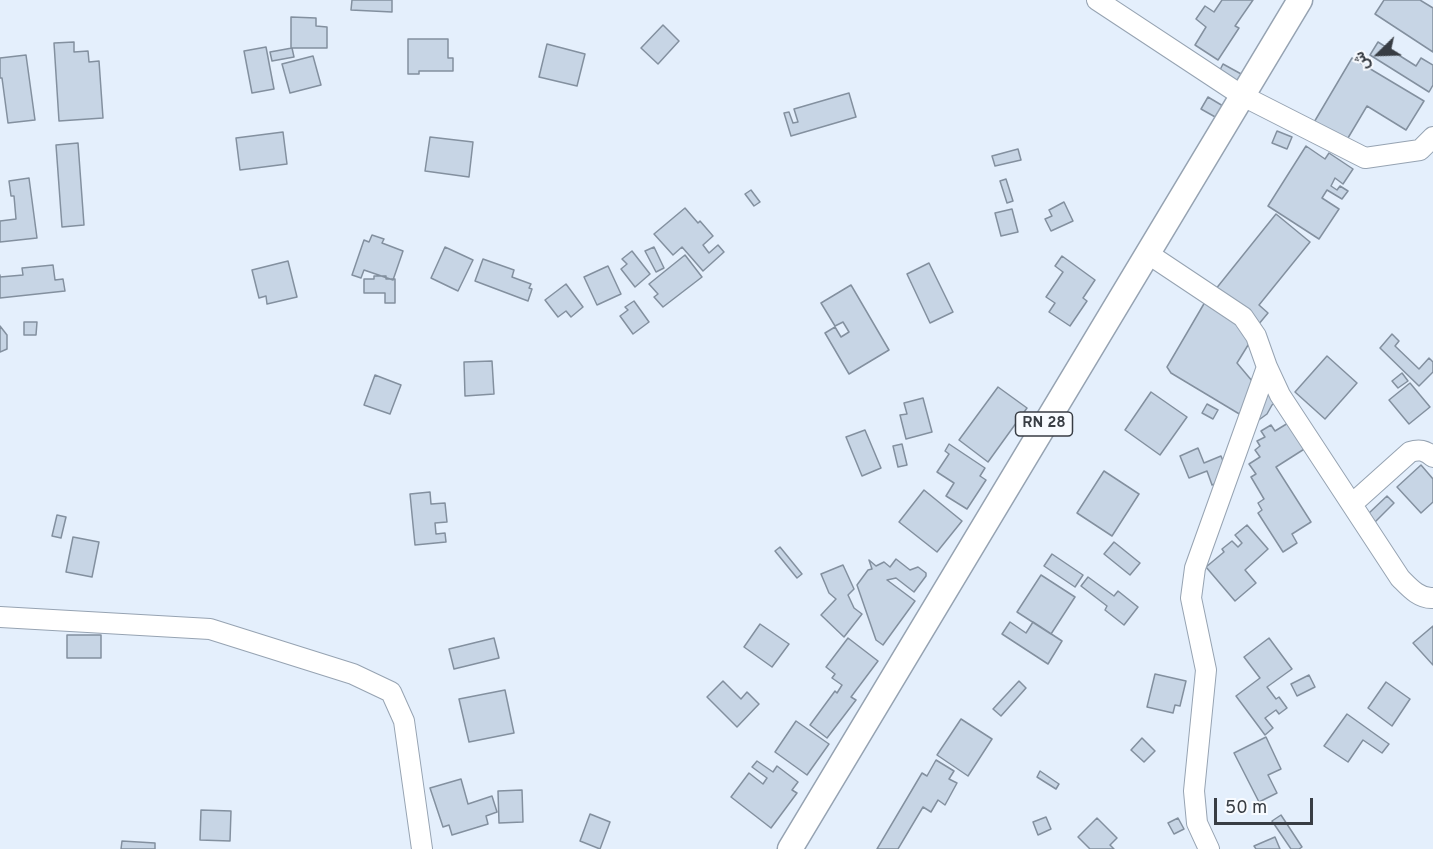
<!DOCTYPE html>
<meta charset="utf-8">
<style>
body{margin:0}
#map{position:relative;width:1433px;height:849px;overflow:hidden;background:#e4effc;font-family:Overpass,Vazirmatn,sans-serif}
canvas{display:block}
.north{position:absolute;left:1349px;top:24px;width:60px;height:60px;-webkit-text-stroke:4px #f8fbff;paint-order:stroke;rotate:247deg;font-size:16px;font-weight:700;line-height:24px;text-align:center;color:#383d44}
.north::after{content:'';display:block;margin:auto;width:21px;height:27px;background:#383d44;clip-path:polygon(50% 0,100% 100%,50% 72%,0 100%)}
.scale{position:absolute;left:1214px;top:798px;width:99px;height:27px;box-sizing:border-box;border:3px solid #383d44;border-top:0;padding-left:8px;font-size:18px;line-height:21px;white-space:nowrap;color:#383d44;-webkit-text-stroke:4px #f8fbff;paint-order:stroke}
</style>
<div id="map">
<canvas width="1433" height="849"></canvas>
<div class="north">ش</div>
<div class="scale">50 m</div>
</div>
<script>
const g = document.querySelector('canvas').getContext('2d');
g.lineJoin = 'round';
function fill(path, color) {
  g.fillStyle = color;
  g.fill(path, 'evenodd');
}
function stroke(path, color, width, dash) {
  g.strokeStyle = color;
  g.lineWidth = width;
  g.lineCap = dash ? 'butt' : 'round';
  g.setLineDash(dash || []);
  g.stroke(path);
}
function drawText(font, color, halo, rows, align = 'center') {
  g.font = font + ' Overpass,sans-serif';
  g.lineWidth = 4.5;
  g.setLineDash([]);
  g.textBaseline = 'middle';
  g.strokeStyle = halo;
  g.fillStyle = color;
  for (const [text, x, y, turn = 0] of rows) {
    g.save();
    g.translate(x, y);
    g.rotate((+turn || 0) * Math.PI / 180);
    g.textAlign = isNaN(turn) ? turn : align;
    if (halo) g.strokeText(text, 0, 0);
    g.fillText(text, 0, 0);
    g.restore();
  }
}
const building = new Path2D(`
 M352,0H392V12L351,10Z
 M1222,0H1253L1235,26L1239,28L1218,60L1195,45L1206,27L1196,19L1205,6L1214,12Z
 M1384,0H1420L1433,8V52L1375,14Z
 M291,17L316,18V26L327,27V48H291Z
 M663,25L679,41L658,64L641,48Z
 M408,39H448V58H453V71H419V74H408Z
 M74,42V52L88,51L89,62L99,61L103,118L59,121L54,43Z
 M1378,42L1416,66L1421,58L1433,65V85L1429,92L1370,55Z
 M547,44L585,54L577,86L539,77Z
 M266,47L274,89L252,93L244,51Z
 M292,48L294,57L272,61L270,52Z
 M26,55L35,120L8,123L2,78H0V58Z
 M313,56L321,85L290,93L282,64Z
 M1352,58L1424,101L1406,130L1367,106L1345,143L1313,124Z
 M1223,64L1243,75L1237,86L1217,76Z
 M849,93L856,117L791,136L784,113L789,112L793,123L798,122L794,109Z
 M1208,97L1223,106L1217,118L1201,109Z
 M1277,131L1292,137L1287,149L1272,143Z
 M283,132L287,164L240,170L236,138Z
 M430,137L473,142L469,177L425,171Z
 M78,143L84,225L62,227L56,145Z
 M1306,146L1325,159L1329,153L1353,169L1343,184L1335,178L1331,186L1337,190L1340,186L1348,191L1342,199L1327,190L1322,198L1339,209L1319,239L1268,206Z
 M1018,149L1021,160L995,166L992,156Z
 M29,178L37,238L0,242V221L16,219L14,196H11L9,181Z
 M1006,179L1013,201L1007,203L1000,181Z
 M751,190L760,202L754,206L745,194Z
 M1064,202L1073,221L1051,231L1045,219L1052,216L1049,210Z
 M685,208L698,223L700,221L713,236L703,245L709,253L718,245L724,252L703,271L682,247L673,255L654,234Z
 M1012,209L1018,232L1001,236L995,213Z
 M1276,214L1310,242L1259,305L1268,313L1258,325L1215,290Z
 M372,235L384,239L382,243L403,251L393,280L364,270L361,278L352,275L364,240L369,242Z
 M445,247L473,260L458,291L431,278Z
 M654,247L664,268L656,272L645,251Z
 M632,251L650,274L635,287L621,269L627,264L622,259Z
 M685,255L702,277L663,307L654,297L658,294L649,284Z
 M1062,256L1095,280L1083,298L1087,301L1070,326L1049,312L1055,303L1046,297L1063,272L1055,266Z
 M483,259L514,270L512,277L531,284L529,288L532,289L528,301L475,281Z
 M288,261L297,297L267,304L266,296L259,298L252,270Z
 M929,263L953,312L930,323L907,274Z
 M53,265L55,280L63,279L65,291L0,298V275V277L23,275L22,268Z
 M608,266L621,294L597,305L584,277Z
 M374,276H386V279H395V303H385V293H364V279H374Z
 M566,284L583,307L571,317L566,311L558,317L545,300Z
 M851,285L889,350L849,374L825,333L835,327L841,337L849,332L843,322L835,326L821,303Z
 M634,301L649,322L633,334L620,316L628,310L625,307Z
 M1205,302L1245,326L1253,337L1237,363L1258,388L1265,383L1278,400L1272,405L1267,414L1234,438L1246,418L1171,373L1167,367Z
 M24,322H37L36,335H24Z
 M0,326L7,335V349L0,352Z
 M1392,334L1399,341L1395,346L1419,369L1429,358L1433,362V372L1419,386L1380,348Z
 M1327,356L1357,383L1325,419L1295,392Z
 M492,361L494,394L465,396L464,362Z
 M1402,373L1408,381L1398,388L1392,381Z
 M375,375L401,385L390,414L364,405Z
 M1410,383L1430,407L1409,424L1389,400Z
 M998,387L1027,408L988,462L959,440Z
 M1151,392L1187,417L1160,455L1125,430Z
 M923,398L932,432L906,439L900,415L907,414L904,403Z
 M1207,404L1218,410L1213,419L1202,413Z
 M1293,420L1309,446L1276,467L1311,522L1292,534L1297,543L1283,552L1258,513L1262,510L1258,503L1264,499L1251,477L1256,474L1249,464L1260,457L1255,450L1260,446L1257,441L1265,437L1261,431L1271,425L1275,431Z
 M865,430L881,468L862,476L846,437Z
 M902,444L907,465L898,467L893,446Z
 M949,444L985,468L980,476L986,480L967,509L946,496L954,483L937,472L949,454L945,451Z
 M1198,448L1204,463L1221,456L1230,478L1212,485L1207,471L1189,478L1180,456Z
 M1421,465L1433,479V502L1421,513L1397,487Z
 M1104,471L1139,494L1112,536L1077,513Z
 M924,490L962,521L937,552L899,522Z
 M430,492L431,504L445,503L447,522L435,523L436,534L445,533L446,542L415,545L410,494Z
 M1387,496L1394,503L1375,522L1368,514Z
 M57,515L66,517L61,538L52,536Z
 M1247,525L1268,549L1245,570L1256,583L1235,601L1206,567L1224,552L1222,549L1232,541L1238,547L1242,543L1235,535Z
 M73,537L99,542L92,577L66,572Z
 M1114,542L1140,563L1130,575L1104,554Z
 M780,547L802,574L797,578L775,551Z
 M1052,554L1083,575L1075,587L1044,566Z
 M896,559L910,570L918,567L926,573V576L914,592L896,578L887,580L915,601L883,645L876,640L857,585L868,570L872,569L869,560L876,566L884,562L890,567Z
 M843,565L854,589L848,595L854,608L862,614L844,637L821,615L836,599L829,593L821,574Z
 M1041,575L1075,597L1051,634L1017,612Z
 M1088,577L1114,596L1118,591L1138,607L1124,625L1105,610L1107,606L1081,586Z
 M1010,622L1026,633L1033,622L1062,641L1048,664L1002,634Z
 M760,624L789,644L772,667L744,647Z
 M1433,626V665L1413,643Z
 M67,635H101V658H67Z
 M494,638L499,658L454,669L449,649Z
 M848,638L878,661L851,697L856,700L827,738L810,725L835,691L837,693L842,685L832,678L835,674L826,667Z
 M1269,638L1292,669L1267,687L1276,699L1279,697L1287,708L1279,714L1276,710L1265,718L1273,728L1265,735L1236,696L1260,678L1244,657Z
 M1155,674L1186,681L1180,706L1175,705L1173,713L1147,707Z
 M1309,675L1315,687L1297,696L1291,684Z
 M723,681L741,699L747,692L759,704L737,727L707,697Z
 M1019,681L1026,688L1001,716L993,709Z
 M1386,682L1410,699L1392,726L1368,708Z
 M505,690L514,733L469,742L459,699Z
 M1347,714L1389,744L1382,753L1363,740L1348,762L1324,746Z
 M961,719L992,739L968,776L937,755Z
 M796,721L829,744L807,775L775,752Z
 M1266,737L1281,769L1268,775L1277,793L1259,802L1234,753Z
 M1142,738L1155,751L1144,762L1131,750Z
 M936,760L954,771L949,779L957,783L945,805L938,800L931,812L923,807L898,849H877L922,773L927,776Z
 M757,761L773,772L777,766L798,782L792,790L797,793L771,828L731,797L749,773L763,784L767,778L752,767Z
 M1040,771L1059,784L1056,789L1037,777Z
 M461,779L468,804L492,796L497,812L486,816L488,824L452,835L449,825L443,827L430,788Z
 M522,790L523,822L499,823L498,791Z
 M201,810L231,811L230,841L200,840Z
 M590,814L610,822L600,849L580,841Z
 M1281,815L1302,847L1299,849H1291L1272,821Z
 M1046,817L1051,829L1038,835L1033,822Z
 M1097,818L1117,838L1110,845L1114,849H1090L1078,837Z
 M1178,818L1184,829L1174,834L1168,823Z
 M1275,837L1280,849H1256L1254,846Z
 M122,841L155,843V849H121Z`);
fill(building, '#c7d5e5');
stroke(building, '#83909f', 1.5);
const minor = new Path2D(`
 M1097,0L1241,95L1365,158L1420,150L1433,137
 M1147,253L1243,317L1256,336L1267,367L1280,395L1400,578C1409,587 1419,599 1433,598
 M1352,504L1410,452C1419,449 1425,450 1433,457
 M0,617L210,629L353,674L391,692L404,721L422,849
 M1209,849L1197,823L1194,791L1206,670L1191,598L1195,568L1267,367`);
const major = new Path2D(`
 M790,849L1300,0`);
stroke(minor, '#96a3b2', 22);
stroke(major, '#96a3b2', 27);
stroke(minor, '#fff', 20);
stroke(major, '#fff', 24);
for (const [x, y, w] of [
 [1044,424,57]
]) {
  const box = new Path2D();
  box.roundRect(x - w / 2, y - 12, w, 24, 4.5);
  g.fillStyle = '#f8fbff';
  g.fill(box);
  stroke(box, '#383d44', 1.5);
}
drawText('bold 15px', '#383d44', null, [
 ["RN 28",1044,424]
]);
</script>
